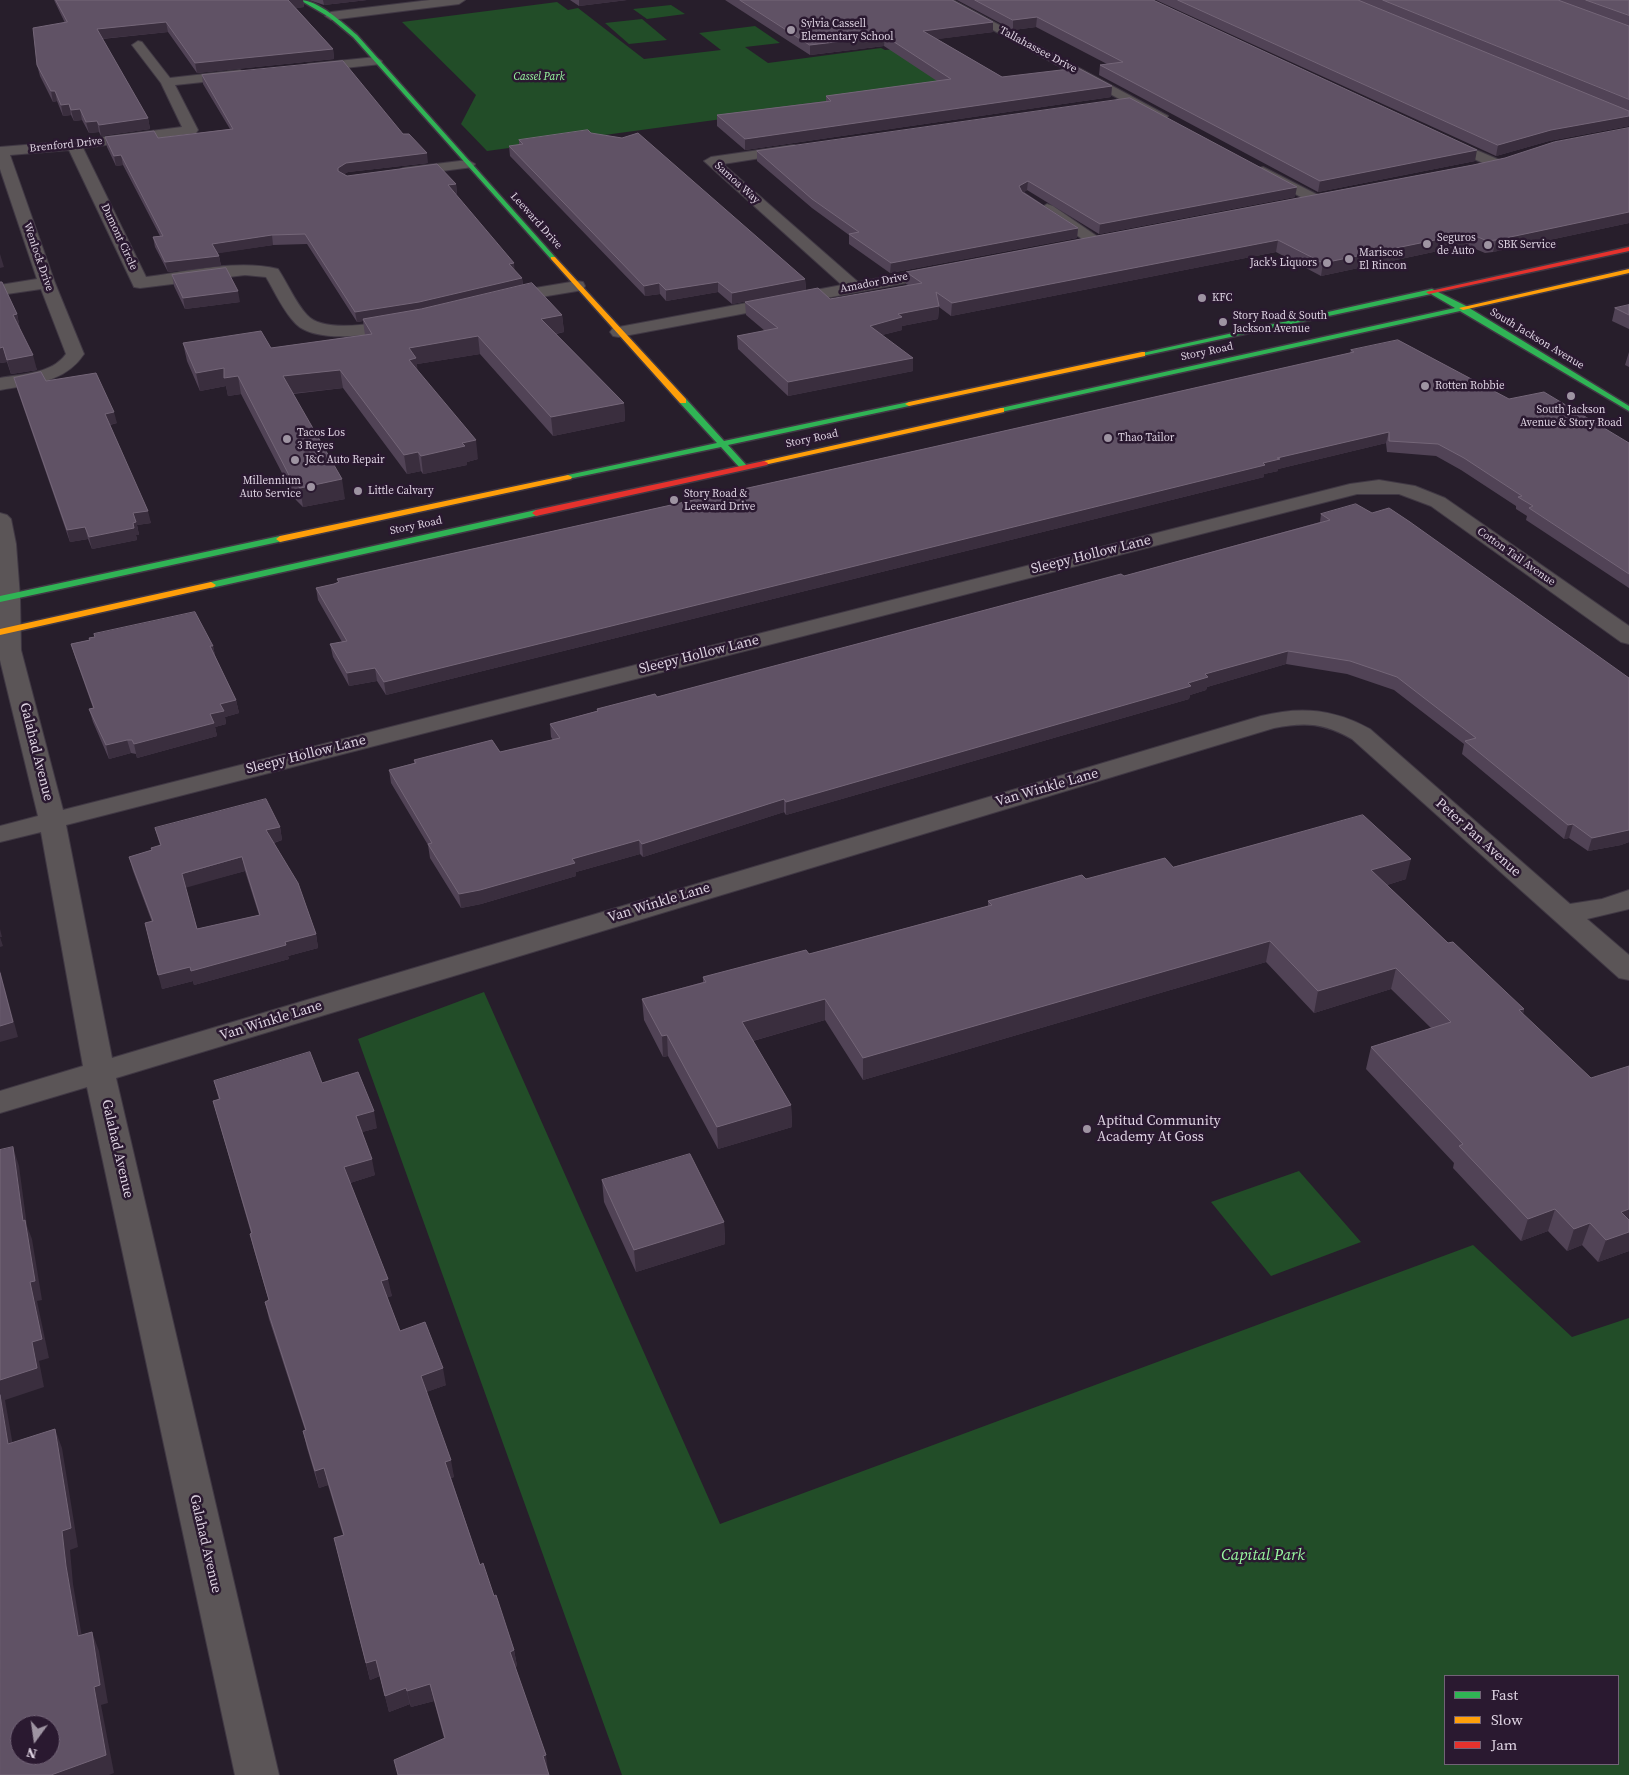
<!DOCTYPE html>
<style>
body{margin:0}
#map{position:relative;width:1629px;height:1775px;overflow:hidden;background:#271e2b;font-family:"Source Serif 4",serif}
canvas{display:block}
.legend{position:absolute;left:1444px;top:1675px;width:175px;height:90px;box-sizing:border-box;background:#2a1930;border:1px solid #726377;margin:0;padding:6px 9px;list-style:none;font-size:15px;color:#ded3e2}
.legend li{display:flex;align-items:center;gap:10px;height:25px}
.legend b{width:25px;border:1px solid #726377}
.north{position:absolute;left:10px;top:1715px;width:50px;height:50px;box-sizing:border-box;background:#2a1930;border:1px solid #726377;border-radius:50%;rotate:194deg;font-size:14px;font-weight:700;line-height:20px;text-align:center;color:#ded3e2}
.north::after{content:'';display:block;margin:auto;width:18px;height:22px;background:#9e94a2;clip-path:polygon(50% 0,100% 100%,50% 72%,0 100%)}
</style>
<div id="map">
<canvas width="1629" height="1775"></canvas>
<ul class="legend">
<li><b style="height:6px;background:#30b455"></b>Fast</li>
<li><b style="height:6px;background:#ff9f0a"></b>Slow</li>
<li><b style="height:6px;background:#e5322d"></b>Jam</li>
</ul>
<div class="north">N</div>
</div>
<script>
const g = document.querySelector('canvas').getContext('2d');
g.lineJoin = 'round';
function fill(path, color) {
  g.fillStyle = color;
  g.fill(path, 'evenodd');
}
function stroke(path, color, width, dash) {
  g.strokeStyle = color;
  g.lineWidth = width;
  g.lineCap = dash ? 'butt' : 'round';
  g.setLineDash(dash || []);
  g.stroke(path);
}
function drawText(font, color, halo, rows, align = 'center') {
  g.font = font + ' "Source Serif 4",serif';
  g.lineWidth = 5;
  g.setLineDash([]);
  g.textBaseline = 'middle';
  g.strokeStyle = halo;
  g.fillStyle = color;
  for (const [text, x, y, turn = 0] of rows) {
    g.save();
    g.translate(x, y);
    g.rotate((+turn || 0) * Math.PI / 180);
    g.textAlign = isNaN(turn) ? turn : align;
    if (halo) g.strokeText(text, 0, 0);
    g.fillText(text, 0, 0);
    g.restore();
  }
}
fill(new Path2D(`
 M557,2L568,10L578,8L644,59L721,50L699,33L755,26L780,43L745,47L768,63L881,48L885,50L909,48L972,85L487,151L461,124L476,95L402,22Z
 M671,5L685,14L647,19L633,9Z
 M642,19L667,40L629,44L605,23Z
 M484,992L720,1524L1473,1245L1572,1337L1629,1318V1775H622L358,1039ZM1445,1676H1618V1764H1445Z
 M1299,1171L1361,1242L1271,1276L1211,1202Z`), '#224d28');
const street = new Path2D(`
 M430,0H465L459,4L331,20L325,16L331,12Z
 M938,0H953L1168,116L1166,119H1156Z
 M138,41L142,42L170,78L240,70L247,74L240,78L175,85L198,130L196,133L83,148L146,277C188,272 236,259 278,269C288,284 295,302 307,315C324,334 377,323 400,319L406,320L409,324L406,328C380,334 317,345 296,324C283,311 275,292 266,277L245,275L140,288L134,287L69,150L10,155L55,283L84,354C65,383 32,384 0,390V378C22,374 52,374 66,354L41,289L0,295V285L37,279L0,169V147L74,141L182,127L161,83L132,45Z
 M376,57L382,61L381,64L308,72L301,68L308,64Z
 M1441,135L1502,161L1504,164L1497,168L1492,167L1436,142L1434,139Z
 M794,145L801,149L799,152L723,164L858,282L942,266L948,267L950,271L948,275L619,337L613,336L610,332L613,328L619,327L842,285L704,161L711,157Z
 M468,160L475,164L473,167L403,176L396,172L403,168Z
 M1263,167L1322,197L1325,200L1322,203H1312L1258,174L1256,171L1258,168Z
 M1047,204L1053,206L1104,241L1102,244H1090L1041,212L1039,209Z
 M577,281L583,282L585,286L583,290L505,303L499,302L496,298L499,294Z
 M1379,480L1415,486L1445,498L1629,626V644L1621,642L1431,506L1399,494H1357L66,825L112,1058L1261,716C1301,706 1334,709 1370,729L1570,904L1602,899L1629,890V909L1587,919L1629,955V980L1619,978L1352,739C1323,723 1306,722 1274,728L116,1078L279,1775H235L87,1087L0,1113V1091L83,1066L41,832L0,842V826L38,816L0,660V513L7,515L11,519L16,544L20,597L21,650L63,810L1350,484Z`);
const fast = new Path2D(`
 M300,0C318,0 343,23 357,35L555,257V259H551L353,37L329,17Z
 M1432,289L1466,306L1629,406V411L1460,311L1001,412L997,410L1001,408L1455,308L1431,294L1142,356L1138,354Z
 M680,399H686L724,441L909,402L913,404L909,406L728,445L748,467L744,469H741L721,447L568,479L564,477L568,475L717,443L680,403Z
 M536,510L540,513L539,515L211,588L206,585L211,582Z
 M280,536L283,537V541L0,602V596Z`);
const slow = new Path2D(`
 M551,257H555L686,399V403H680L551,259Z
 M1629,269V273L1463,310L1459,308Z
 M1142,352H1145V356L909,406L905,404L909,402Z
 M1001,408H1004V412L764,465L760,463L764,461Z
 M568,475L572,477L571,479L280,542L276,539L280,536Z
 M211,582L216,585L214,587L0,635V629Z`);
const jam = new Path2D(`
 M1629,247V251L1429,294L1426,292Z
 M764,461L768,463L767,465L536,516L532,513L536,510Z`);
stroke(street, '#403844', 2);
stroke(fast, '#403844', 3);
stroke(slow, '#403844', 3);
stroke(jam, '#403844', 3);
fill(street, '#5b5557');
fill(fast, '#30b455');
fill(slow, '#ff9f0a');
fill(jam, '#e5322d');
fill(new Path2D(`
 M54,0H303L304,7L296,8L333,49L334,59L197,73L168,32L102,39L148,118L150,129L101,136L99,132L89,133L82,120L74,121L71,115L63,116L57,101L53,102L40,76L37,65L65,23Z
 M309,0H367L324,5Z
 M570,0H627L579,6Z
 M725,0H952L993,22V32L937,39L1002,77L1112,86L1111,97L745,150L717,126V115L826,101V96L937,81L884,46L810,55Z
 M957,0H1153L1475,161L1318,192L1099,75L1100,65L1107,64L1036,27L1013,30Z
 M1156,0H1558L1629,26V126L1549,141L1496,156Z
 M1558,0H1629V26Z
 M202,75L403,134L428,163L348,172L344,174L347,176L456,184L457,194H455L514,270L522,278L523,285L562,315L564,332L556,334L624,403L625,421L553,436L480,354L417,364V369L478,459L467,462V465L423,474L421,471L407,474L343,388L293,394L345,499L303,507L296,500L241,394L228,396L226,386L200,391L187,361L183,343L271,348L365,335L363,321L357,322L307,244L273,245L217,253L219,256L221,266L168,272L155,247L153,237L160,236L123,165L116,166L107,147L105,137L158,138L230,129L203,84Z
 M1629,128V223L1493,252L1485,253L1466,245L1321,276L1276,252L951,316L939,307L938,319L902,326V330L882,335L913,371L788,396L738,349L737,336L765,331L746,315L745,302L830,299L908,285L906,284V272L1473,165L1505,158Z
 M591,133L805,279L806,290L732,304L718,292L666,301L660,294L645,296L510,156L509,146L519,145V140Z
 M757,151L1295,197L1099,234L1027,190L1024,192L1078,228L1077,238L890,273L849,244V235L812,208L757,161Z
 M172,275L240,302L185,309L174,286Z
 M0,282L17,314L20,329L37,370L11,374L7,362L0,363Z
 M1629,305V329L1612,321L1615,308Z
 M1351,350L1509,399L1629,443V588L1526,520L1527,516L1516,509V506L1461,470L1436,456L1387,452L1386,443L1278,469V471L1264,474V477L386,695L377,681L349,686L333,657L330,644L342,642L318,600L316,588L334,584L338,582L337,579L933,447L1350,353Z
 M1629,352V367L1625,365Z
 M14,378L46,381L117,423L110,425L151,523L137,525L139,535H136L137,540L92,549L88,539L70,542L17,389Z
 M1321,514L1629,678V842L1621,845L1588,851L1569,838L1564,839L1462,754L1464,744L1394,690L1347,674L1286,664L1207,687L1206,690L1190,695L1189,699L786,815L784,812L643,857L640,854L576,872V876L481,904L461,908L430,858L428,845L391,783L389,770L414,763V760L500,752L553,740L551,737L550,724L597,711V709L657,697L1124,576L1320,522Z
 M90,640L213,646L215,656L236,700L239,713L225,717L226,724L215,727L217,736L137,758L136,754L131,753L109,759L93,722L89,709L93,708L75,657L71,644Z
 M280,827L282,840L274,843L316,934L318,948L288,956L289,959L194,985L193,981L162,989L152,922L133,871L129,857L152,850L160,845L155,828ZM245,871L259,915L197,929L185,887Z
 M1173,867L1406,879L1387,885L1448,943L1524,1009L1523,1014L1629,1251L1598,1262L1582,1245L1567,1251L1548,1231L1521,1241L1453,1168L1454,1163L1366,1069L1371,1047L1431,1028L1391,989L1314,1013L1266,962L863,1080L825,1020L753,1041L791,1105L792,1127L718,1149L668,1056L663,1057L644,1020L642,999L703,982V977L809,954L988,906V901L1086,879Z
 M214,1081L322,1083L377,1128L362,1132L375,1175L350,1183L392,1296L387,1297L400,1331L446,1385L426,1392L454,1477L451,1478L480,1565L494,1596L514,1650L517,1666L515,1667L444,1738L434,1701L411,1707L410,1704L389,1712L380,1676L370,1680L334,1538L343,1535L328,1485L319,1488L307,1448L303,1431L305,1430L269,1319L265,1302L269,1301L254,1250L250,1234L251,1233L213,1101L219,1100Z
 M602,1180L724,1222L725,1244L636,1272L604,1202Z`), '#514356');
fill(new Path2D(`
 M288,0H303L304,7L289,9Z
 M323,0H367L324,5Z
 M579,0H627L579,6Z
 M1037,17L1036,27L1013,30V20Z
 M166,22L168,32L99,39L97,29Z
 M993,22V32L923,41V31Z
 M885,36L884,46L810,55V45Z
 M333,49L334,59L197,73L195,63Z
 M1112,86L1111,97L745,150V139Z
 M51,91H55L57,101L53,102Z
 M69,104L71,115L63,116L61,105Z
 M80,109L82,120L74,121L71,110Z
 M1629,116V126L1549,141L1496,156L1498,145L1551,130Z
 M148,118L150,129L101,136L99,125Z
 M97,121L99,132L89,133L86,122Z
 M1477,150L1475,161L1318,192L1320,181Z
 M427,153L428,163L348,172L339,177V181L338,168L346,163Z
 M121,155L123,165L116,166L114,156Z
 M1028,181L1027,190L1019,196V186Z
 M456,184L457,194L449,195L448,185Z
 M1297,187L1295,197L1099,234L1100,224Z
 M1629,212V223L1493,252L1496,240Z
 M1078,228L1077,238L890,273L891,263Z
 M1469,233L1466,245L1321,276L1323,263Z
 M272,235L273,245L214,254L212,244Z
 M1278,240L1276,252L951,316L952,303Z
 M0,254L4,267L0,268Z
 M219,256L221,266L168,272L165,262Z
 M514,263L515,274L509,264Z
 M522,278L523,288L420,313L363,319V321L357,322L355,312Z
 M805,279L806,290L732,304V293Z
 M718,282V292L666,301V290Z
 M659,283L660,294L645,296L644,286Z
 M238,291L240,302L185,309L183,298Z
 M939,306L938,319L902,326V330L870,338V326L898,314Z
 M17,314L20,329H16L13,315Z
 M562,315L564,332L542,336L541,319Z
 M478,336L480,354L417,364L418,376L412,377L409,348Z
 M3,347L7,362L0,363V348Z
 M33,355L37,370L11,374L7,360Z
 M913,358V371L788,396V382Z
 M224,368L238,376L241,394L228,396L226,386L200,391L196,373Z
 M340,370L343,388L286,394L283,376Z
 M624,403L625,421L553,436L551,417Z
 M114,412L117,423L108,425L105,414Z
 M1389,432L1386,443L1278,469V471L1264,474V477L386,695L384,682L1263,463L1277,458Z
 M476,440L478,459L467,462V465L423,474L421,456L462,443Z
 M418,452L421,471L407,474L404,455Z
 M342,479L345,499L303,507L300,488Z
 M148,511L151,523L137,525L139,535H136L137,540L92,549L89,537L133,523V513Z
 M85,527L88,539L70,542L67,530Z
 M210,646H213L216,659Z
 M1288,651L1286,664L1207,687L1206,690L1190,695L1189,699L786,815V802L1188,683L1205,674Z
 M375,668L377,681L349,686L347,673Z
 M236,700L239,713L225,717L226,724L215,727L217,736L137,758L134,744L210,714L220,704Z
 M127,740L131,753L109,759L106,745Z
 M784,799V812L643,857L642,844Z
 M1573,824L1569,838L1564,839L1568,825Z
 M280,827L282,840L269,844L266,830Z
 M1629,830V842L1621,845L1588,851L1592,838Z
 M639,840L640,854L576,872V876L481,904L461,908L459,894L572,859Z
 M242,857L245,871L185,888L182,874Z
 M1411,859L1406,879L1367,891L1371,870Z
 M0,929L2,937H0Z
 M316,934L318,948L288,956L289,959L194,985L193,981L162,989L158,975Z
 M0,937L3,946L0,947Z
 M1270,941L1266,962L863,1080V1058Z
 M1396,968L1391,989L1314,1013L1318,991Z
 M0,970L18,1037L0,1042Z
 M825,999V1020L742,1044V1022Z
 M1524,1009L1518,1030L1519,1010Z
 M667,1035L668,1056L663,1057L662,1036Z
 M791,1105L792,1127L718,1149L717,1127Z
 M374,1111L377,1128L359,1133L356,1116Z
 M13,1147L19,1166L27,1226L32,1239L42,1300L37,1301L49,1358L39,1361L44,1387L5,1400L16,1463L8,1444L0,1395V1380L32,1342L23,1221Z
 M372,1159L375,1175L347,1184L344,1167Z
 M1555,1209L1548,1231L1521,1241L1528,1219Z
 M1629,1209V1228L1621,1212Z
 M724,1222L725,1244L636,1272L634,1250Z
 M1590,1223L1582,1245L1567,1251L1574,1229Z
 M1629,1232V1251L1598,1262L1606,1240Z
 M388,1279L392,1296L384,1298L381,1281Z
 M443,1368L446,1385L424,1393L421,1376Z
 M55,1429L62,1448L78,1547L70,1550L73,1584L85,1655L78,1636L66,1566L62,1531Z
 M451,1460L454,1477L448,1479L445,1462Z
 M324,1468L328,1485L319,1488L315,1471Z
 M92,1632L99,1651L108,1703L101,1705L114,1773L109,1775H51L94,1687Z
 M514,1650L517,1666L513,1668L510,1652Z
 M376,1660L380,1676L370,1680L366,1663Z
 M430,1684L434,1701L411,1707L407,1691Z
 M406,1688L410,1704L389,1712L385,1696Z
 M546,1755L548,1771L543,1756Z`), '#3a2e3e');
const building = new Path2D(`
 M56,0H288L333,49L195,63L166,22L97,29L148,118L99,125L97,121L86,122L80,109L71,110L69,104L61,105L55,91H51L37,65L33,28L67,22Z
 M740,0H952L993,22L923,31L1002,77L1078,68L1112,86L745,139L717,115L831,101L826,96L951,79L885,36L810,45Z
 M975,0H1153L1477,150L1320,181L1100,65L1123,62L1037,17L1013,20Z
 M1178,0H1358L1629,111V116L1551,130L1498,145Z
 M1383,0H1558L1629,26V99Z
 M1586,0H1629V15Z
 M343,61L403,134H409L427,153L346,163L338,168V171L347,176L437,164L456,184L448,185L514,263L509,264L522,278L419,302L355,312L305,234L272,235L212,244L219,256L165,262L153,237L163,236L121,155L114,156L105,137L154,131L158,138L233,129L202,75Z
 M1130,98L1297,187L1100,224L1028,181L1019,186L1022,192L1078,228L891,263L849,234L859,232L812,199L757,151Z
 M1629,128V212L1496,240L1487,241L1469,233L1323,263L1278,240L952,303L936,292L939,306L898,314L902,317L870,326L913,358L788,382L737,336L778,328L745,302L818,288L830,299L922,283L906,272L1473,165L1505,158L1554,142Z
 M588,130L591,133L622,138L638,133L805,279L732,293L718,282L666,290L659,283L644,286L509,146L523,144L519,140Z
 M226,268L238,291L183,298L172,275Z
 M0,282H2L17,314L13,315L33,355L7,360L3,347L0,348Z
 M532,283L562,315L541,319L624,403L551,417L478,336L409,348L416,358L409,360L476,440L462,443L465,446L421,456L418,452L404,455L340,370L283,376L342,479L300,488L292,481L238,376L224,378V368L196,373L183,343L261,331L271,348L372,334L363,319L421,309Z
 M1629,305V315L1615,308Z
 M1398,340L1509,399L1544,392L1629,443V574L1529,508L1533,506L1518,497L1522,496L1464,458L1438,444L1389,441V432L1277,458L1280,459L1263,463L1265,465L384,682L375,668L347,673L330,644L347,641L316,588L334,584L339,582L337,579L933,447L1354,352L1351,350Z
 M41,372L46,381L96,373L114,412L105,414L148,511L133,513L136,522L133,523L134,528L89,537L85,527L67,530L14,378Z
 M1356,504L1372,513L1389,508L1410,522L1629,678V830L1592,838L1573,824L1568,825L1465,741L1476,738L1397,677L1350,661L1288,651L1205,674L1208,677L1188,683L1191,686L786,802L784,799L642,844L639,840L572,859L575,863L480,890L459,894L428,844L432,843L389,770L416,763L414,760L492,740L500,752L560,738L550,724L598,711L597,709L655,694L657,697L1121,574L1124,576L1330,520L1321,514Z
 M195,612L213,646H210L236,700L220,704L224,711L210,714L214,723L134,744L132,740H127L106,745L89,709L94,708L71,644L90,640L89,638L95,637L94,634Z
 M266,799L280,827L266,830L298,883L316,934L285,942L286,945L191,971L190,967L158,975L145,923L153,921L129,857L152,850L151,848L161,845L155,828ZM242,857L260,915L197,929L182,874Z
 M1363,815L1411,859L1371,870L1448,943L1453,942L1524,1009L1519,1010L1591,1078L1629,1066V1209L1621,1212L1629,1220V1232L1606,1240L1590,1223L1574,1229L1555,1209L1528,1219L1459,1146L1463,1144L1371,1047L1451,1022L1396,968L1318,991L1270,941L863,1058L825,999L742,1022L791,1105L717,1127L667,1035L662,1036L642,999L706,982L703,977L806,950L809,954L907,928L992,905L988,901L1082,875L1086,879L1165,858L1173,867Z
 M0,973L13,1022L0,1026Z
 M310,1052L322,1083L358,1072L374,1111L356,1116L372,1159L344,1167L388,1279L381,1281L400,1331L425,1322L443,1368L421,1376L451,1460L445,1462L480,1565L483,1563L494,1596L496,1595L514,1650L510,1652L546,1755L543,1756L549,1775H398L394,1760L445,1738L430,1684L407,1691L406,1688L385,1696L376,1660L366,1663L334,1538L344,1535L324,1468L315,1471L303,1431L306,1430L265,1302L269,1300L250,1234L252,1233L213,1101L220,1099L214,1081Z
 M13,1147L23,1221L25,1220L35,1281L30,1282L42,1339L32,1342L37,1368L0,1380V1150Z
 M690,1154L724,1222L634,1250L602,1180Z
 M0,1395L8,1444L55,1429L71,1528L62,1531L66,1566L78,1636L92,1632L100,1685L94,1687L106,1755L51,1775H0ZM20,1725H50V1755H20Z`);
fill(building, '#605265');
stroke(building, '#746678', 1);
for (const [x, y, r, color] of [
 [791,30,5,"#9e94a2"],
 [1427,244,5,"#9e94a2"],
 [1488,245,5,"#9e94a2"],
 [1349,259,5,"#9e94a2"],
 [1327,263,5,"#9e94a2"],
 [1202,298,5,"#9e94a2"],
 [1223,322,5,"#9e94a2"],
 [1425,386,5,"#9e94a2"],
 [1571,396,5,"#9e94a2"],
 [1108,438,5,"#9e94a2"],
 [287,439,5,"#9e94a2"],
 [295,460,5,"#9e94a2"],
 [311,487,5,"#9e94a2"],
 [358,491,5,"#9e94a2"],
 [674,500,5,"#9e94a2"],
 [1087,1129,5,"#9e94a2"]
]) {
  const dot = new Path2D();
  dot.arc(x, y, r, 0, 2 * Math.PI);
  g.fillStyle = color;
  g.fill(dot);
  stroke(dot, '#2a1930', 2);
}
drawText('11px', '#ded3e2', '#2a1930', [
 ["Sylvia Cassell",801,24],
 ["Elementary School",801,37],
 ["Seguros",1437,238],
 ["de Auto",1437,251],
 ["SBK Service",1498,245],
 ["Mariscos",1359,253],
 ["El Rincon",1359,266],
 ["Jack's Liquors",1317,263,"right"],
 ["KFC",1212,298],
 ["Story Road & South",1233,316],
 ["Jackson Avenue",1233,329],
 ["Rotten Robbie",1435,386],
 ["South Jackson",1571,410,"center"],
 ["Avenue & Story Road",1571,423,"center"],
 ["Tacos Los",297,433],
 ["3 Reyes",297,446],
 ["Thao Tailor",1118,438],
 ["J&C Auto Repair",305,460],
 ["Millennium",301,481,"right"],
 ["Auto Service",301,494,"right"],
 ["Little Calvary",368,491],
 ["Story Road &",684,494],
 ["Leeward Drive",684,507]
], 'left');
drawText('11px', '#ded3e2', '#2a1930', [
 ["Tallahassee Drive",1038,50,28],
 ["Brenford Drive",66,145,-6],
 ["Samoa Way",737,183,42],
 ["Leeward Drive",536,221,48],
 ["Dumont Circle",119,237,65],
 ["Wenlock Drive",38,257,71],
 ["Amador Drive",874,283,-11],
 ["South Jackson Avenue",1537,339,31],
 ["Story Road",1207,352,-12],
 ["Story Road",812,439,-12],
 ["Story Road",416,526,-12],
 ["Cotton Tail Avenue",1516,557,35]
]);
drawText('italic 11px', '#99f9a1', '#2a1930', [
 ["Cassel Park",539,77]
]);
drawText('14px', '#ded3e2', '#2a1930', [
 ["Sleepy Hollow Lane",1091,555,-14],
 ["Sleepy Hollow Lane",699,655,-14],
 ["Galahad Avenue",36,752,76],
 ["Sleepy Hollow Lane",306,755,-14],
 ["Van Winkle Lane",1047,788,-16],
 ["Peter Pan Avenue",1478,838,42],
 ["Van Winkle Lane",659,903,-17],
 ["Van Winkle Lane",271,1021,-17],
 ["Galahad Avenue",117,1149,77],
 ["Galahad Avenue",205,1544,77]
]);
drawText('14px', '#ded3e2', '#2a1930', [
 ["Aptitud Community",1097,1121],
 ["Academy At Goss",1097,1137]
], 'left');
drawText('italic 16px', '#99f9a1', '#2a1930', [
 ["Capital Park",1263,1556]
]);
</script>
